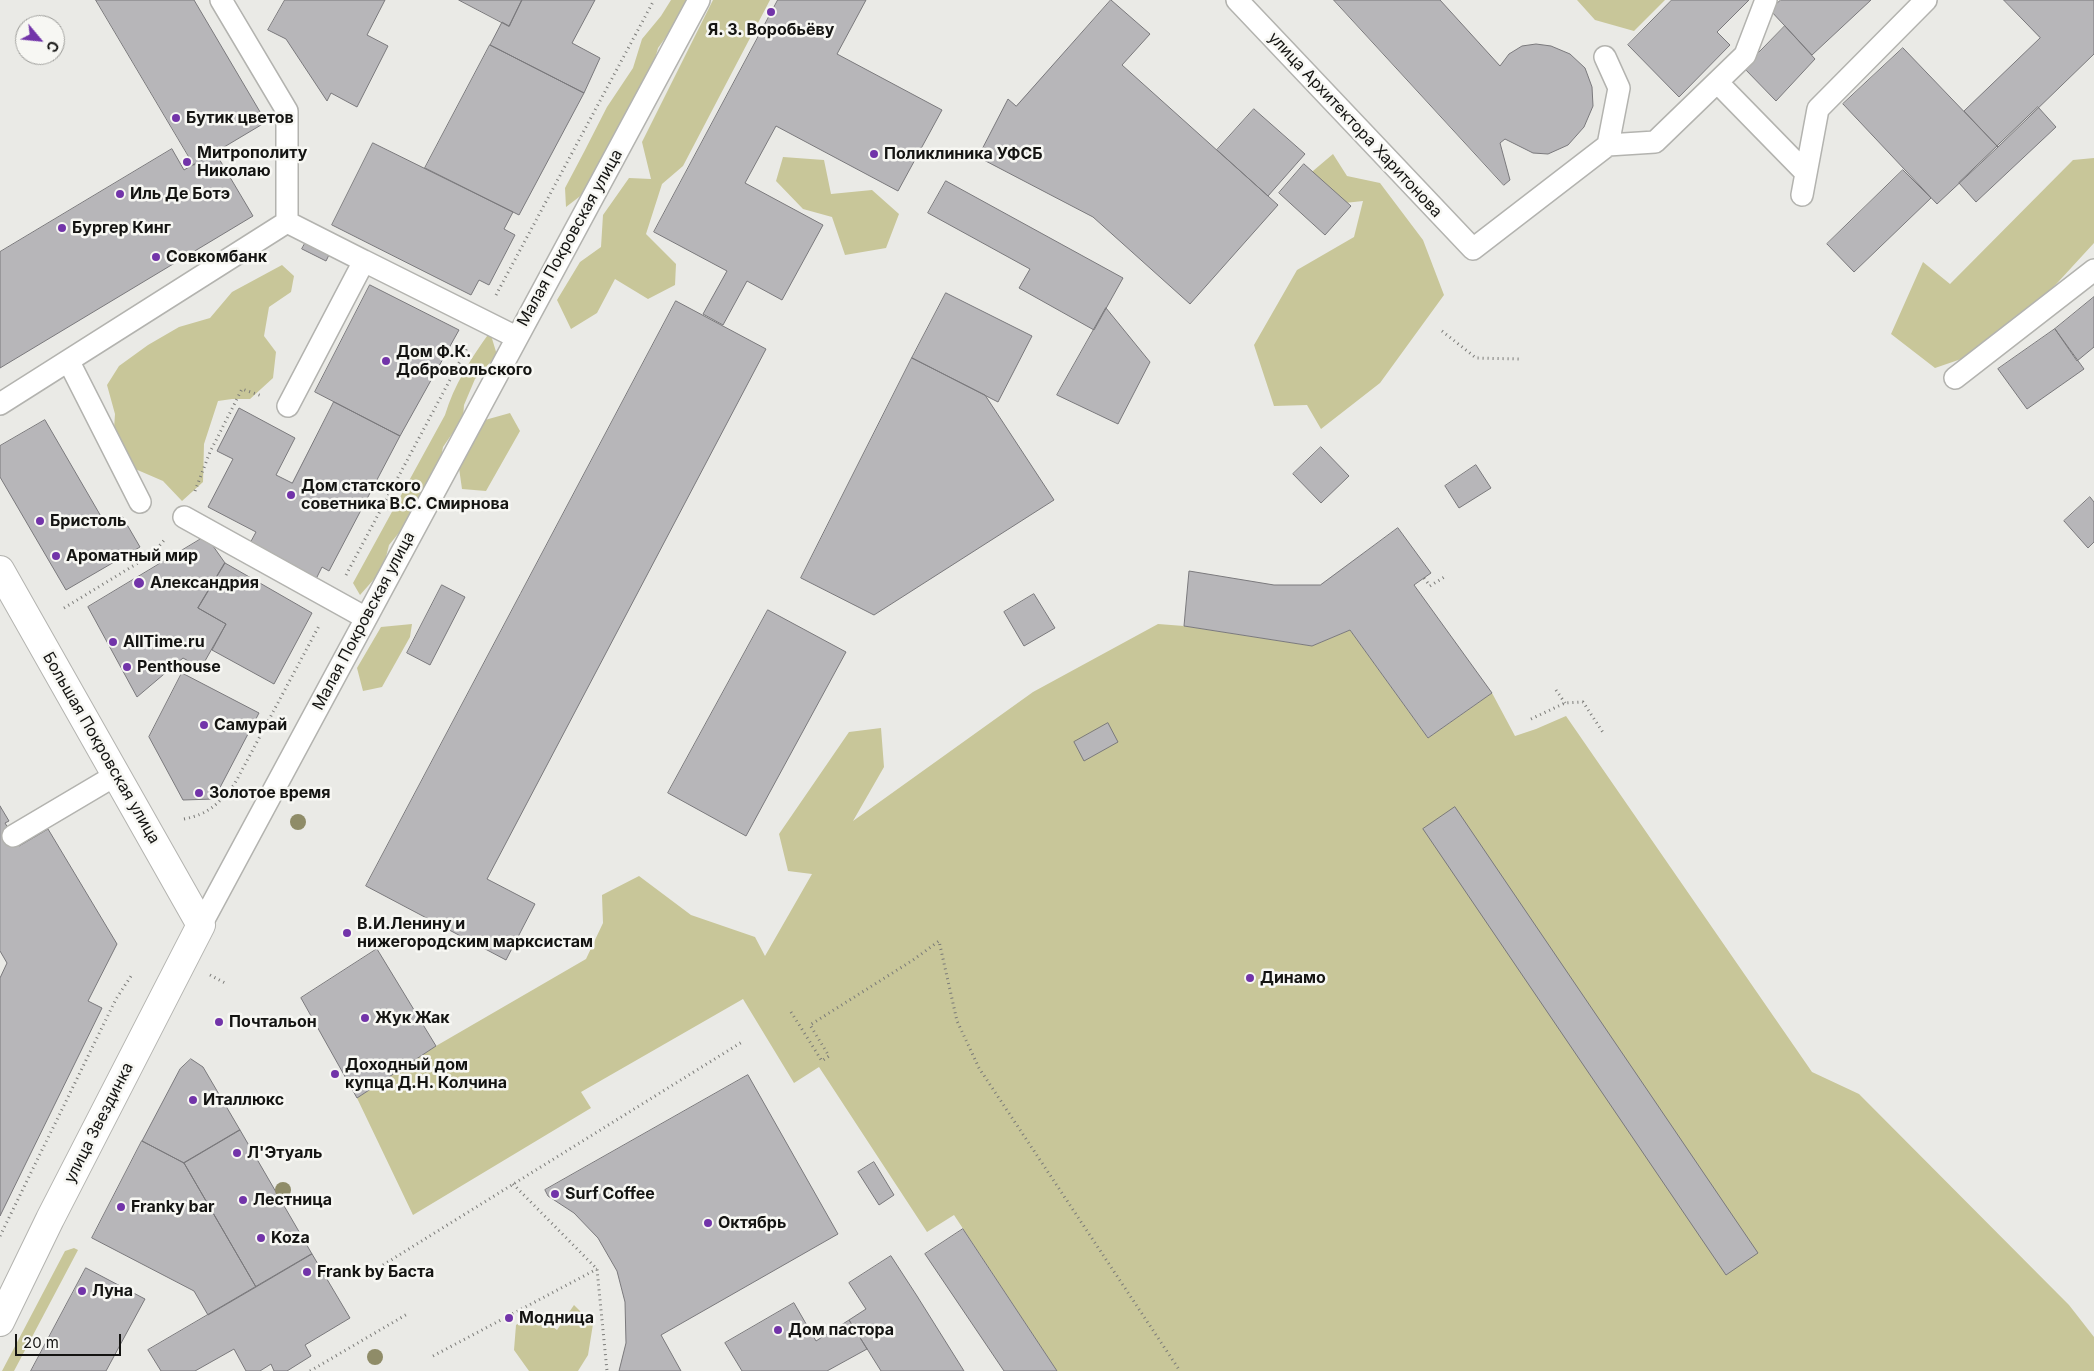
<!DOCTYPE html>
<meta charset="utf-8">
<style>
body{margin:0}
#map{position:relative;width:2094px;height:1371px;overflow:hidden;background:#eaeae6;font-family:Inter,sans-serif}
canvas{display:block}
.north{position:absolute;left:15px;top:15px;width:50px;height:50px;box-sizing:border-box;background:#f7f7f3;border:1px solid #9c9c99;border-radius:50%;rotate:118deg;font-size:14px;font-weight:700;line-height:20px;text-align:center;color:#141412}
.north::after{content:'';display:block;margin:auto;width:18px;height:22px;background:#7234a9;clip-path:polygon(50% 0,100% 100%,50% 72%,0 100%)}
.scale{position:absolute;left:15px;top:1334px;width:106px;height:22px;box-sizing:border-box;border:2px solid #141412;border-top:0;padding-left:6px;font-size:15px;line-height:18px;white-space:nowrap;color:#141412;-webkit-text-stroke:4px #f7f7f3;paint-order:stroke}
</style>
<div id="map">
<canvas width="2094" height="1371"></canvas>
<div class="north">С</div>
<div class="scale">20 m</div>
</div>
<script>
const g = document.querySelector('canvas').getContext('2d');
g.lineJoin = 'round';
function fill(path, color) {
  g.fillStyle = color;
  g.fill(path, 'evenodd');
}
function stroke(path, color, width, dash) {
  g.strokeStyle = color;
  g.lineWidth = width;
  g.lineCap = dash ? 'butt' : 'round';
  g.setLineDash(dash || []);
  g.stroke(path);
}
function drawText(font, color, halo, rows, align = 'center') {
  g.font = font + ' Inter,sans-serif';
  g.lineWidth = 5;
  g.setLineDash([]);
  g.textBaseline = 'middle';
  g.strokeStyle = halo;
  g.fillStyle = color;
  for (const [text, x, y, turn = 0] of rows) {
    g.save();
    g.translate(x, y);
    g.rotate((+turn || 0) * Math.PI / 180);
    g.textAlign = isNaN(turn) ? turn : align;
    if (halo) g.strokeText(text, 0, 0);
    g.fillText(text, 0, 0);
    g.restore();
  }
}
fill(new Path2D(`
 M671,0H690L684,12L658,48L650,77L583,194L566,207L565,188L584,152L607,107L633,68L642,39L661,16Z
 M713,0H770L683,166L662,184L646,234L676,264L675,285L648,299L615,279L597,313L571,329L557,300L580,262L601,247L603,215L629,178L651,179L642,142Z
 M1577,0H1665L1634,31L1595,20Z
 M1333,154L1347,176L1380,183L1423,240L1444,295L1380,383L1321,429L1307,405L1274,406L1254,345L1297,270L1354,237L1363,201L1317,206L1300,182Z
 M783,157L824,160L831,194L872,190L899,214L886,248L845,255L832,217L803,209L776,181Z
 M2094,158V243L2037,305L1967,357L1935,368L1891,334L1923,262L1950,284L2073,160Z
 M282,265L294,276L291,292L269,307L264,336L276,352L273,378L250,399H232L218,401L204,444L203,482L182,501L163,481L112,459L115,414L107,385L119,366L148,345L179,327L210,318L232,292Z
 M490,332L497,355L475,379L464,405L463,418L443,447L439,468L407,523L389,545L383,569L360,595L353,583L445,415C454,385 471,358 490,332Z
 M510,413L520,431L486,491L462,489L459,468L485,420Z
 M412,624L410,637L382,687L363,691L357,668L381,627Z
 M1158,624L1184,626L1312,646L1350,630L1428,738L1492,693L1515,736L1536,729L1566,716L1812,1072L1859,1094L2069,1305L2094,1337V1371H1057L954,1215L927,1232L819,1067L794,1083L743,999L581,1092L591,1108L413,1215L357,1098L436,1046L586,959L603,923L602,895L639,876L691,915L755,937L765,956L812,874L788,871L779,834L849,732L881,728L884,767L853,821L1033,692Z
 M74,1248L78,1250L14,1371H2L65,1251Z
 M574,1305L593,1324L588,1355L578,1371H529L514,1350L516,1325L534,1313L557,1330Z`), '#c8c699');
const building = new Path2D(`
 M96,0H194L266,122L194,165Z
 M285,0H385L367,35L388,46L357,107L331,93L327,101L286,39L268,30Z
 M459,0H522L509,26Z
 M522,0H595L572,43L600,58L584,93L490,45L502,22L509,26Z
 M778,0H866L837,54L942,110L898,191L776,126L745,183L823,225L782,300L747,281L723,325L703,314L727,271L654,232Z
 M1111,0L1150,34L1122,65L1278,205L1190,304L1093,217L978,157L1008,99L1016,106Z
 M1334,0H1440L1500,66L1509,54L1522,46L1536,44L1551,46L1570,54L1585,68L1592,87L1593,106L1584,127L1568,145L1548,154L1533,153L1505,139L1500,143L1510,180L1504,185Z
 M1672,0H1749L1717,32L1730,45L1679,97L1628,45Z
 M1781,0H1871L1812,55L1770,10Z
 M2004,0H2094V54L1998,147L1964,111L2040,38Z
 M1785,26L1815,59L1776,101L1744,68Z
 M490,45L584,93L519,215L425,168Z
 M1903,48L1998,147L1937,204L1843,104Z
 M2038,107L2056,127L1976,202L1959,183Z
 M1254,109L1305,154L1268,196L1217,150Z
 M373,143L513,212L504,229L515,235L489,285L479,280L471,295L332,225Z
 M172,149L184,170L215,152L253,216L0,368V252Z
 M1304,164L1351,206L1325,235L1279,193Z
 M1903,170L1931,198L1854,272L1827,244Z
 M946,181L1123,278L1094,330L1019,288L1030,269L928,213Z
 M307,240L331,251L326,261L302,249Z
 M370,285L459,330L400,436L315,392Z
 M946,293L1032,336L998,402L912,358Z
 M2094,297V347L2077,361L2055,329Z
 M676,301L766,349L487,879L535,904L506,960L366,886Z
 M1106,308L1150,362L1118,424L1057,395Z
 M2055,329L2084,369L2027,409L1998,369Z
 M912,358L985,395L1054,500L874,615L801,578Z
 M334,402L400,436L329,571L322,567L316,579L249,545L256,532L208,507L233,459L217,451L239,408L295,438L276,475L292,483Z
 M45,420L106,525L122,516L140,547L66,590L0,477V446Z
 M1321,447L1349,476L1321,503L1293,474Z
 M1476,465L1491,488L1459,508L1445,486Z
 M2090,497L2094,502V542L2088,548L2064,521Z
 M1398,528L1431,573L1414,585L1492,693L1428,738L1350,630L1312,646L1184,626L1189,571L1274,585H1320Z
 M206,536L225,563L198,608L226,624L201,668L183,658L137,697L88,607Z
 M225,563L312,613L274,684L212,650L226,624L198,608Z
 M442,585L465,597L430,665L407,653Z
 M1034,594L1055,628L1024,646L1004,612Z
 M768,610L846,652L746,836L668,793Z
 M182,673L259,713L214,799L183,800L149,737Z
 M1108,723L1118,742L1084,761L1074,742Z
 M0,806L9,821L5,823L19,846L48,829L117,944L88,1001L102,1008L0,1216V978L7,963L0,951Z
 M1455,807L1758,1253L1726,1275L1423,829Z
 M377,949L436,1046L357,1098L301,998Z
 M191,1059L203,1067L240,1130L184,1163L142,1141L180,1069Z
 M748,1075L838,1234L661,1335L681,1371H619L626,1343L625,1302L617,1271L598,1238L574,1213L548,1196L545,1190Z
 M240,1130L312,1254L256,1287L184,1163Z
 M142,1141L184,1163L256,1287L208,1315L194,1291L92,1238Z
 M874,1162L894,1195L879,1205L858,1172Z
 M963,1229L1057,1371H1004L925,1254Z
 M312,1254L350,1318L305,1345L311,1356L287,1371H274L271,1364L260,1371H246L234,1349L195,1371H161L148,1350Z
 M891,1256L917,1296L964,1371H881L849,1320L866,1309L849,1283Z
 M86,1268L145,1299L139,1310L106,1371H31Z
 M794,1303L816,1341L849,1320L867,1349L827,1371H742L725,1343Z`);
fill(building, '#b7b6b9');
stroke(building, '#7a797c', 1);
const lane = new Path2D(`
 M221,0L287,111V222
 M1237,0L1473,249L1608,145L1655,142L1745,55L1766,0
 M1605,57L1619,88L1608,145
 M1717,82L1806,173
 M1802,195L1818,109L1926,0
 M287,222L364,261
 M69,362L140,502
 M1955,378L2094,270
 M0,404L287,222
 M288,406L364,261L516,337
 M184,517L366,618
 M13,836L116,775
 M201,925L699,0`);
const secondary = new Path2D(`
 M0,570L201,925L50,1219L0,1322`);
stroke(lane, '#b3b3af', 24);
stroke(secondary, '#b3b3af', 30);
stroke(new Path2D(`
 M496,295L654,0
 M1442,331L1476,358L1519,359
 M195,491L210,452L242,389L262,396
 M346,575L468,346
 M1424,578L1430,586L1446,576
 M64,608L151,555L166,538
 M1556,690L1565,703
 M1531,719L1565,703L1583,702L1604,734
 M184,819C209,814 218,804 234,785L320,624
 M210,975L225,983
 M791,1012L822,1061L829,1056L810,1025L913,960L939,941L957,1021L979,1068L1180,1371
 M513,1184L597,1269L607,1371
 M0,1236L116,999L133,973
 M383,1265L742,1042
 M433,1356L597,1269
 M310,1371L409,1313`), '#7b7b78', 3, [1, 4]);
stroke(lane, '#fff', 21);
stroke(secondary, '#fff', 28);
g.fillStyle = '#8f8c68';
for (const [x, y] of [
 [298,822],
 [283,1190],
 [375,1357]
]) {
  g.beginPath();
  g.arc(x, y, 8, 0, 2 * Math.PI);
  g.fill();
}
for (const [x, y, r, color] of [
 [771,12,5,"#7234a9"],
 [176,118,5,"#7234a9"],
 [874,154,5,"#7234a9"],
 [187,162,5,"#7234a9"],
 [120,194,5,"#7234a9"],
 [62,228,5,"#7234a9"],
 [156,257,5,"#7234a9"],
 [386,361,5,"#7234a9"],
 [291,495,5,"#7234a9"],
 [40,521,5,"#7234a9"],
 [56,556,5,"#7234a9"],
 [139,583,6,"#7234a9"],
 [113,642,5,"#7234a9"],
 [127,667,5,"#7234a9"],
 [204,725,5,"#7234a9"],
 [199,793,5,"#7234a9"],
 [347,933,5,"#7234a9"],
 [1250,978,5,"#7234a9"],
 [365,1018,5,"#7234a9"],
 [219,1022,5,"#7234a9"],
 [335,1074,5,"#7234a9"],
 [193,1100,5,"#7234a9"],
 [237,1153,5,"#7234a9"],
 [555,1194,5,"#7234a9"],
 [243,1200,5,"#7234a9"],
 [121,1207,5,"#7234a9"],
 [708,1223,5,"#7234a9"],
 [261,1238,5,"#7234a9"],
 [307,1272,5,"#7234a9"],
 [82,1291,5,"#7234a9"],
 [509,1318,5,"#7234a9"],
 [778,1330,5,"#7234a9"]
]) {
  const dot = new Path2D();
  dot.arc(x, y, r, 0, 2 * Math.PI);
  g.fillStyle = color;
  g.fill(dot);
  stroke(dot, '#f7f7f3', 2);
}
drawText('bold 16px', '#141412', '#f7f7f3', [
 ["Я. З. Воробьёву",771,30,"center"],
 ["Бутик цветов",186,118],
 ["Митрополиту",197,153],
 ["Николаю",197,171],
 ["Поликлиника УФСБ",884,154],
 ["Иль Де Ботэ",130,194],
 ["Бургер Кинг",72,228],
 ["Совкомбанк",166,257],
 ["Дом Ф.К.",396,352],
 ["Добровольского",396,370],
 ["Дом статского",301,486],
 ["советника В.С. Смирнова",301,504],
 ["Бристоль",50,521],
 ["Ароматный мир",66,556],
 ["Александрия",150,583],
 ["AllTime.ru",123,642],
 ["Penthouse",137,667],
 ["Самурай",214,725],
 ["Золотое время",209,793],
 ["В.И.Ленину и",357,924],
 ["нижегородским марксистам",357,942],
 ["Динамо",1260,978],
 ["Жук Жак",375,1018],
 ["Почтальон",229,1022],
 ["Доходный дом",345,1065],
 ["купца Д.Н. Колчина",345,1083],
 ["Италлюкс",203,1100],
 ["Л'Этуаль",247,1153],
 ["Surf Coffee",565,1194],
 ["Лестница",253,1200],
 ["Franky bar",131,1207],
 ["Октябрь",718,1223],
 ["Koza",271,1238],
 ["Frank by Баста",317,1272],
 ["Луна",92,1291],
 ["Модница",519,1318],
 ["Дом пастора",788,1330]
], 'left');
drawText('16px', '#141412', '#f7f7f3', [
 ["улица Архитектора Харитонова",1355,125,47],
 ["Малая Покровская улица",570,238,-61],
 ["Малая Покровская улица",364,621,-62],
 ["Большая Покровская улица",101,748,60],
 ["улица Звездинка",99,1123,-63]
]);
</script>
